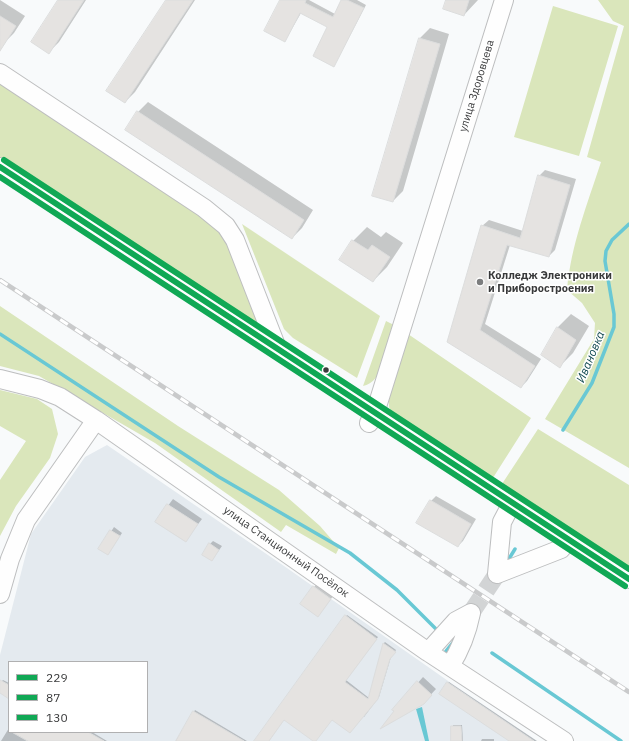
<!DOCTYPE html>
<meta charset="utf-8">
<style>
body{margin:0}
#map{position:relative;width:629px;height:741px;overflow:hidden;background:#f8fafb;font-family:"IBM Plex Sans",sans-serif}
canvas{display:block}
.legend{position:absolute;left:8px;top:661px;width:140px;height:72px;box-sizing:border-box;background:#fff;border:1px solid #b0b0b1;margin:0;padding:5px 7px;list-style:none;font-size:12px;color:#393a3b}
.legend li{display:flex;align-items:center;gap:8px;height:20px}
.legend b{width:20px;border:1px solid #b0b0b1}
</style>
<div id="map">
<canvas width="629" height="741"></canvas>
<ul class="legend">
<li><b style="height:5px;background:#10a855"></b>229</li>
<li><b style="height:5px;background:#10a855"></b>87</li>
<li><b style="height:5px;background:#10a855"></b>130</li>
</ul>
</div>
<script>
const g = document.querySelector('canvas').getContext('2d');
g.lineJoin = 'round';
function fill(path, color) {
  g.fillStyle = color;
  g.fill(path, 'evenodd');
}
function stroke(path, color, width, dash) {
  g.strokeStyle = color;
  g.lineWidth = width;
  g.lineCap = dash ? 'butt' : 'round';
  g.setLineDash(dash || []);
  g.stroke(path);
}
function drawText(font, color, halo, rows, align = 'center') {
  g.font = font + ' "IBM Plex Sans",sans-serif';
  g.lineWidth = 3;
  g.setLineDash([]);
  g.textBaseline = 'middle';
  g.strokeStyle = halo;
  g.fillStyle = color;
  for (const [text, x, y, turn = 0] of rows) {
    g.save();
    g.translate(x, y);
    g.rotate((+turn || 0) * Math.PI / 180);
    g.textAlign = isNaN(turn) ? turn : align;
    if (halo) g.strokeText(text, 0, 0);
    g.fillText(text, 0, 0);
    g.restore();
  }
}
fill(new Path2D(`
 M107,445L284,566L451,683L537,741H0V655L31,534L85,457ZM9,662H147V732H9Z`), '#e4eaef');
fill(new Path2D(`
 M598,0H629V468L545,419L594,339L595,323L582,303L567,290C571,245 587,205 601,162L587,157L624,26L613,21Z
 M553,6L618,26L579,156L514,137Z
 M0,81L198,211L224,234L259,325H257L0,159Z
 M242,224L380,316L357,378L293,338L284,329Z
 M0,306L178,426L279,490L320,526L339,548L336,554L286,525L281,532L155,443L39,376L0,366Z
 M386,321L396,326C390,344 383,383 363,386Z
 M408,334L531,418L491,481L393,415L389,407V397Z
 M0,390L37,399L52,409L58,434L50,458L16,506L0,536V480L26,441L0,426Z
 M538,429L629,485V570L500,487Z`), '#dae6bb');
fill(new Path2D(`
 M422,707L429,741H425L416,709Z`), '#69c8d4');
fill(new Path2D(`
 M0,0L25,16L14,33L4,43L0,41Z
 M59,0H86L59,42L49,52Z
 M167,0H195L135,92L125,102Z
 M281,0H309L335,14L342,0H357L366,5L334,66L329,27L301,13L285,41Z
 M447,0H478L464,15Z
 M430,28L449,34L403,191L393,201L420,38Z
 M148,102L313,210L302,228L292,238L138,112Z
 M545,170L576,179L555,250L549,256L510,245L485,324L541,359L527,381L521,387L448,342L482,226L489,220L523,231L539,176Z
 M367,227L381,237L386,232L403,243L387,267L373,281L353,241Z
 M571,314L589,326L573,353L559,367L557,328Z
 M436,496L476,519L463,541L458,546L431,501Z
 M173,499L202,519L185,541L156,522Z
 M114,527L122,533L108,554L100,549Z
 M213,541L222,546L212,560L210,544Z
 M317,583L334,595L318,616L302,604Z
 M347,615L378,637L346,680L369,698L384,643L385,642L396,650L391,657L379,697L364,717V714L332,718L315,741L284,719L269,741H255Z
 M423,677L436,689L423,703L395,711L394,710Z
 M3,680L9,683V697L0,692V683Z
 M449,682L537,741H511L448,683Z
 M195,710L247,741H176Z
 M453,725H462L463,741H452Z
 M9,728V732H92L107,741H1Z
 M482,739H494V741H481Z`), '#0003');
stroke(new Path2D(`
 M0,334L219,477L350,553L397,590L437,630
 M563,430L592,383L614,327V314L605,261L606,251L612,240L629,224
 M507,562L515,549
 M446,651L455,640
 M492,653L621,741`), '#69c8d4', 3.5);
const building = new Path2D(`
 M58,0H84L49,54L31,42Z
 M166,0H193L125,103L106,91Z
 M280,0H306L305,3L333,17L341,0H347L364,8L334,67L313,56L327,27L300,13L285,42L264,31Z
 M446,0H469L464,16L443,9Z
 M0,16L16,26L0,51Z
 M419,38L440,44L393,202L372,196Z
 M137,111L304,220L292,239L125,130Z
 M538,175L570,185L549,257L507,245L480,330L535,366L521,388L447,342L481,225L520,238Z
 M352,240L368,250L372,245L390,257L373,282L339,260Z
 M557,327L576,340L560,368L541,355Z
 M430,500L471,524L458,547L416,523Z
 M167,504L198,524L186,542L155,522Z
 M110,530L120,536L108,555L98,549Z
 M209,543L219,550L212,561L202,555Z
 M313,586L331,599L318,617L300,604Z
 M345,615L377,639L345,682L368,699L383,643L396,652L390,659L378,699L350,733L332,720L316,741H313L284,720L269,741H254Z
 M0,680L9,685V699L0,693Z
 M417,681L432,695L424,704L380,729L394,711L392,710Z
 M447,682L534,741H509L439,694Z
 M193,711L244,741H176Z
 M451,726H461L462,741H451Z
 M12,732H88L104,741H28Z`);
fill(building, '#e5e3e1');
stroke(building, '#dcdddd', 1);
stroke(new Path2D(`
 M471,613L497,574`), '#d2d4d5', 18, [18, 9]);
const minor = new Path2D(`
 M0,73L204,208L226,226L235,240L277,348
 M0,167L629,579
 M0,379L40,389L60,397L96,420L428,652L564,741
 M369,423L375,413L504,0
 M512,503L502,522L497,574L561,549L568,539
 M0,594L10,559L26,520L96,420
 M428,652L456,621L471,613
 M450,666C461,649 467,633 471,613`);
stroke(minor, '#bdbebf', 20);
stroke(minor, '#fefefe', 18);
const rail = new Path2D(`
 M0,280L629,692`);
stroke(rail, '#c9cacb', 4.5);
stroke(rail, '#fff', 3, [9]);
stroke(new Path2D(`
 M0,167L629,579`), '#10a855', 6);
stroke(new Path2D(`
 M0,177L625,586`), '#10a855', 6);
stroke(new Path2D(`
 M4,160L629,569`), '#10a855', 6);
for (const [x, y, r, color] of [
 [480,282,4,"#7c7d7e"],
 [326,370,3.5,"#393a3b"]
]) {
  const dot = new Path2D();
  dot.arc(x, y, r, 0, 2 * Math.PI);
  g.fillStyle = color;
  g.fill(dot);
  stroke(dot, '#fff', 1.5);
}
drawText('11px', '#393a3b', '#fff', [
 ["улица Здоровцева",477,86,-73],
 ["улица Станционный Посёлок",286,552,35]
]);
drawText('bold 11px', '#393a3b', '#fff', [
 ["Колледж Электроники",488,276],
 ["и Приборостроения",488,289]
], 'left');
drawText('italic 12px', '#0d464d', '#fff', [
 ["Ивановка",591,357,-67]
]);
</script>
